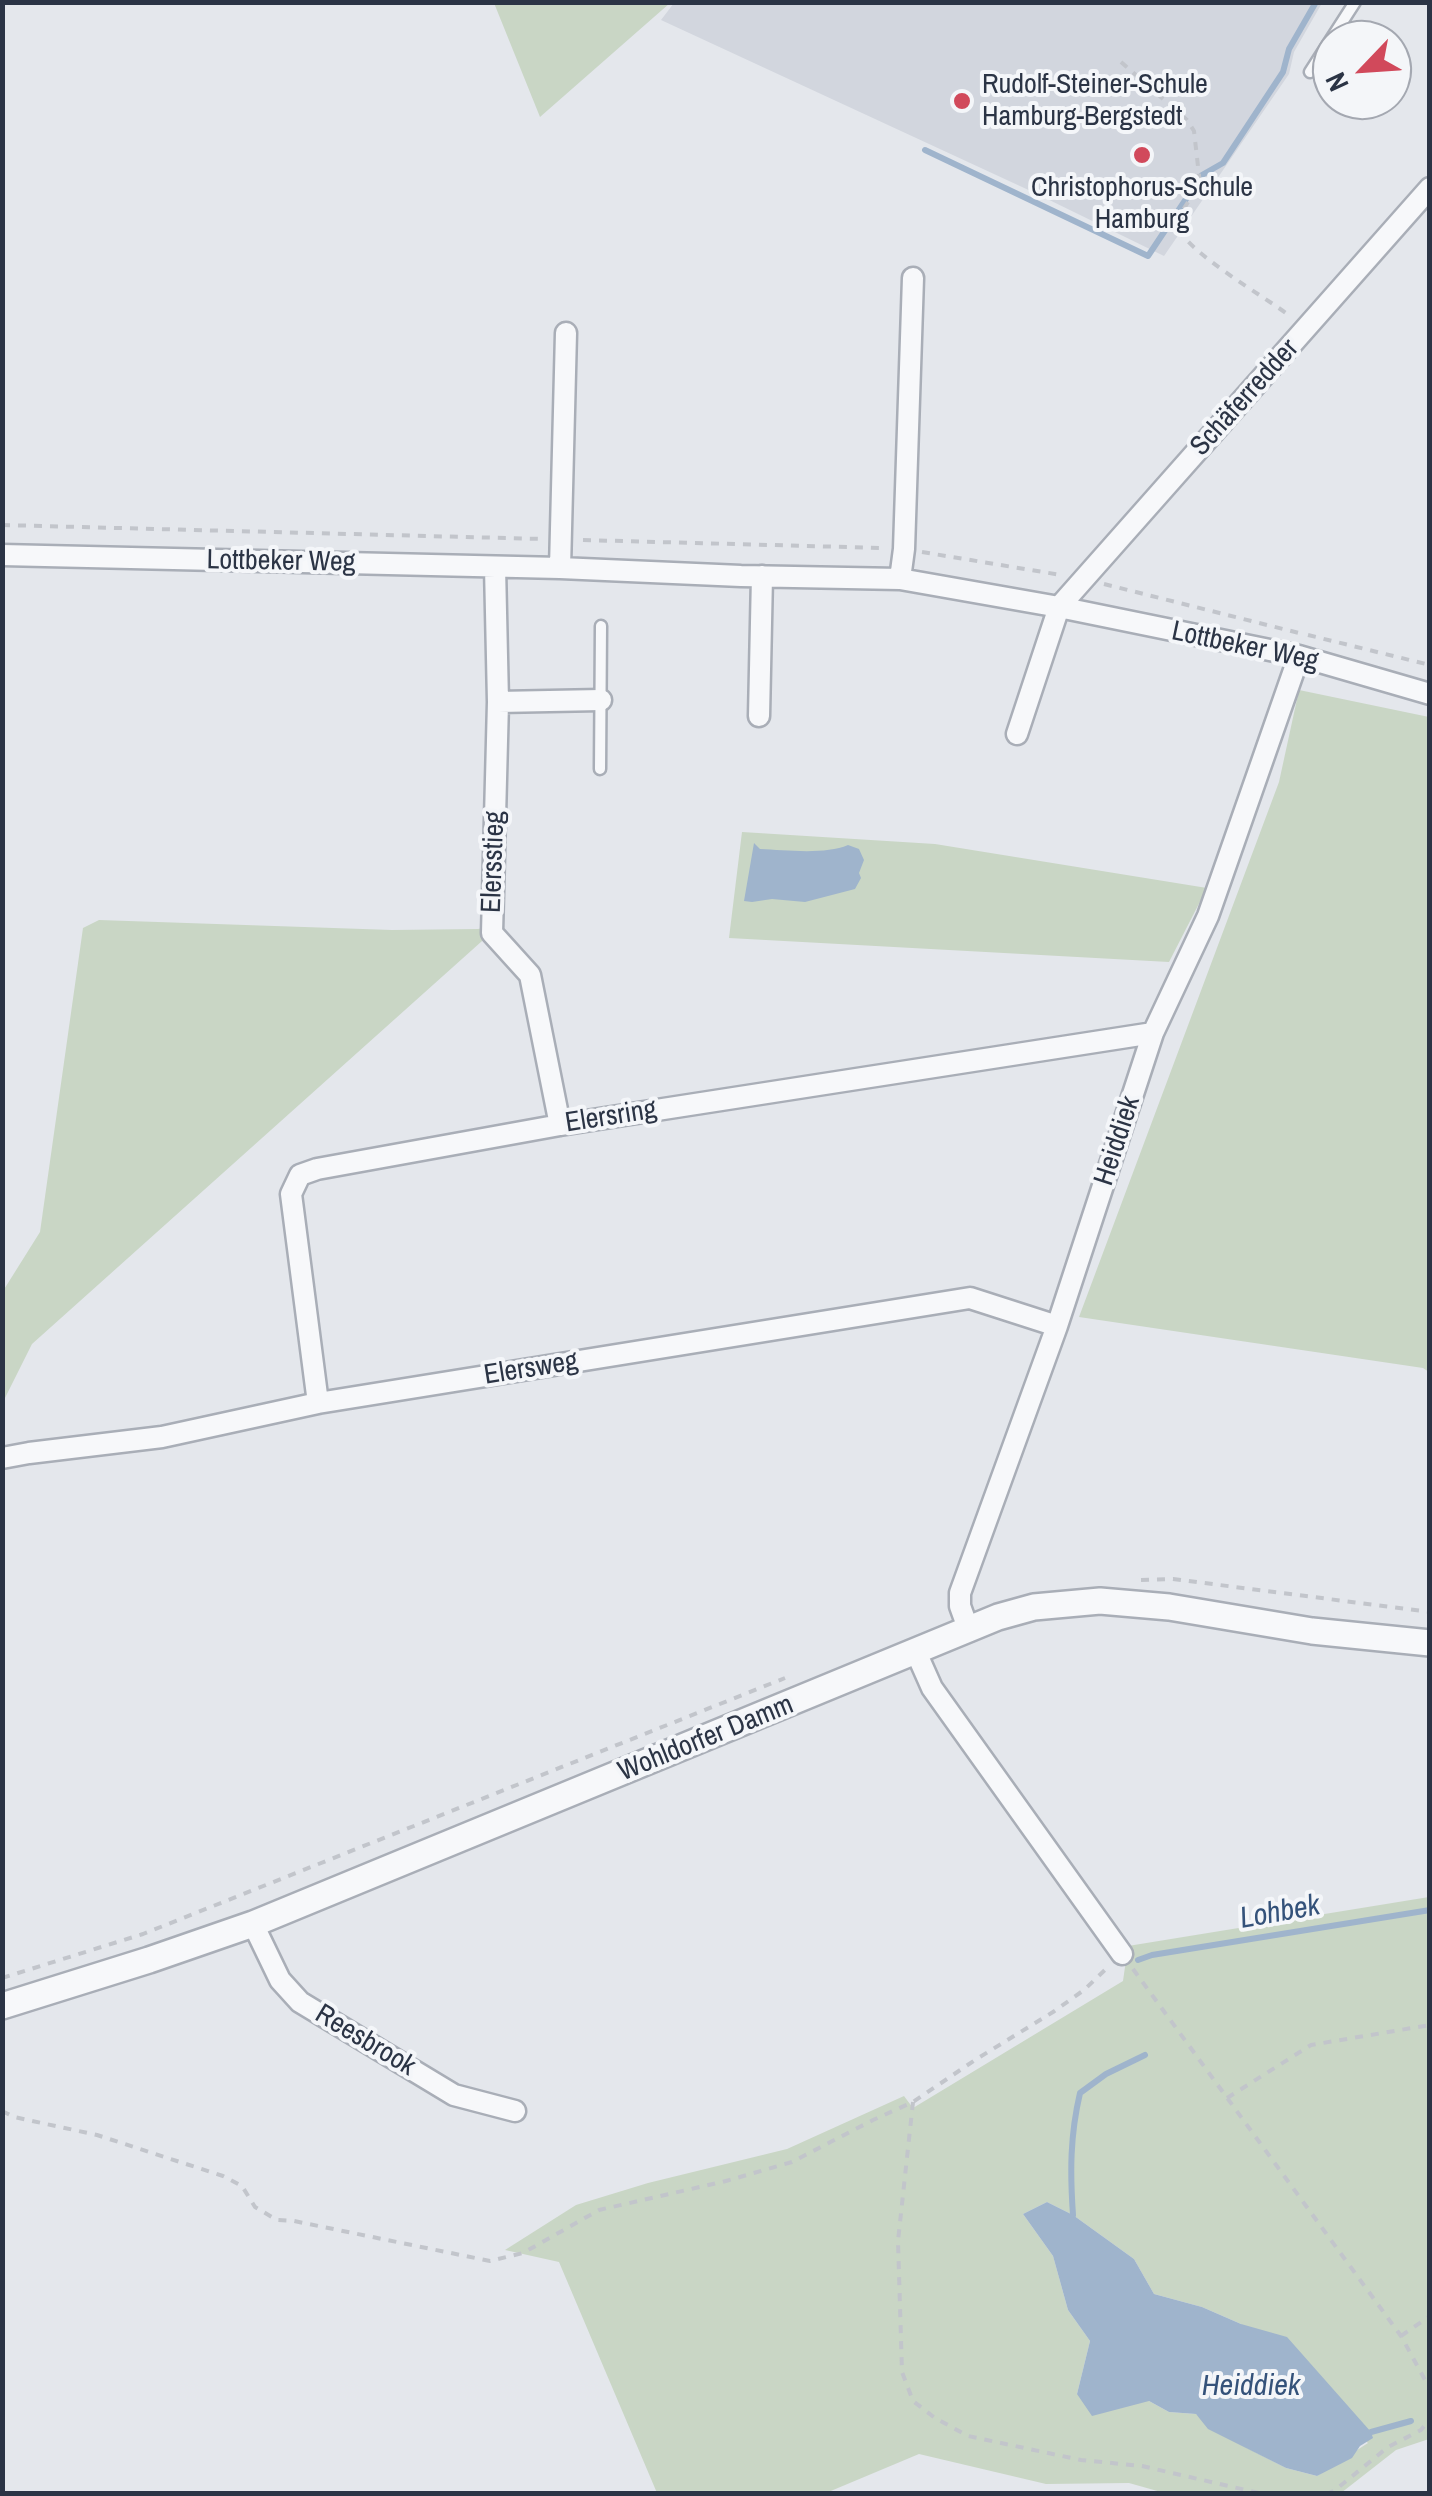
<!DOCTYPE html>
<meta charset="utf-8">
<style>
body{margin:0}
#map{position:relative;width:1432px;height:2496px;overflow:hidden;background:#e4e7ec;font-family:"Archivo Narrow",sans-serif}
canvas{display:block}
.frame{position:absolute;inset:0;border:5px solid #2b3445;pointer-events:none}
.north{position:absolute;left:1312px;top:20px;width:100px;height:100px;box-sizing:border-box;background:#f4f6f9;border:2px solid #a4a8b1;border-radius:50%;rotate:245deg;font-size:28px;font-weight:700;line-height:40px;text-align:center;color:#2b3445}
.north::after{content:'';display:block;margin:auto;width:35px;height:45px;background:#d1495b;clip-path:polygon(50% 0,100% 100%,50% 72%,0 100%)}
</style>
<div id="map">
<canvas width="1432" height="2496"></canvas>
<div class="frame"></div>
<div class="north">N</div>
</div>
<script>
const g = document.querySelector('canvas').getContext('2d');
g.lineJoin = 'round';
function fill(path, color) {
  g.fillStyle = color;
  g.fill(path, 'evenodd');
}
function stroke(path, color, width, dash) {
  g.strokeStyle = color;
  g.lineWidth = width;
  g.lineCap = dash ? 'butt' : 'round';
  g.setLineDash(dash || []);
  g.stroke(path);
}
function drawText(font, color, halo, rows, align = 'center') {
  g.font = font + ' "Archivo Narrow",sans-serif';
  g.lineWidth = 8;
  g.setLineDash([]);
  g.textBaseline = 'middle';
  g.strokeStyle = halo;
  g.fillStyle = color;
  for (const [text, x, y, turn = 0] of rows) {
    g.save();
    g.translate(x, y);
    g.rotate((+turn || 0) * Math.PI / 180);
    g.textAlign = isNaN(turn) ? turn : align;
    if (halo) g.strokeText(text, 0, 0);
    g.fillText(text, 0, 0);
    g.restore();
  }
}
fill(new Path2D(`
 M674,3V2L1322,3L1294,52L1289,74L1164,256L1035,193L661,20Z`), '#d2d6de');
fill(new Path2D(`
 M494,3H670L540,117Z
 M1299,690L1429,717V1372L1423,1368L1079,1317L1279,782Z
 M742,832L935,844L1207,888L1169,962L729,938Z
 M99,920L392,930L478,929L492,926L491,933L32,1344L3,1402V1291L40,1232L83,928Z
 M1429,1897V2439L1396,2450L1341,2493L1168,2494L1129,2483L1046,2484L919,2454L826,2493H657L559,2262L505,2250L576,2205L648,2183L787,2149L904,2096L913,2108L1123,1981L1128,1946ZM1047,2202L1073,2215L1134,2259L1154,2294L1202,2307L1241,2324L1368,2443L1317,2476L1286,2468L1249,2449L1196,2414L1169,2412L1149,2401L1077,2394L1090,2341L1068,2310L1053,2256L1023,2214Z`), '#c9d6c5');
fill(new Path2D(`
 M754,843L760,849C785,850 825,855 848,845L859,849L864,860L859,873L861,878L855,889L805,902L772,899L752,902L744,901Z
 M1047,2202L1073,2215L1134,2259L1154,2294L1202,2307L1241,2324L1287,2337L1371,2432L1373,2438L1360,2446L1352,2458L1317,2476L1286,2468L1208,2429L1196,2414L1169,2412L1149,2401L1092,2416L1077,2394L1090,2341L1068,2310L1053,2256L1023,2214Z`), '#9fb4cc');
stroke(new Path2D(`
 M925,150L1148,256L1202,175L1223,163L1283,72L1289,49L1316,2
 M1138,1960L1152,1955L1430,1910
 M1073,2215C1070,2172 1070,2136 1080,2093L1106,2074L1145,2055
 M1371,2432L1411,2421`), '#9fb4cc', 6);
const service = new Path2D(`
 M1310,72L1355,2
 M600,769L601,626`);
const minor = new Path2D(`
 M2,555L560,568L741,576L900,579L1059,607L1299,656L1430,694
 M495,567L498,702L492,933L530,975L560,1125
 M560,568L566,333
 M900,579L904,549L913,278
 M498,702L601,700
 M759,716L762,576
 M1017,734L1059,607L1430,188
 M318,1403L291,1194L300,1175L317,1169L560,1125L1153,1033
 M2,1458L29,1453L162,1437L318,1403L970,1298L1057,1326
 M969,1631L960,1606V1593L1057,1326L1153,1033L1208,916L1299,656
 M916,1652L932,1688L1122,1954
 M253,1924L280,1980L300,2002L454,2095L515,2111`);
const tertiary = new Path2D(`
 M2,2006L149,1960L253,1924L998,1617L1034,1607L1100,1601L1169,1607L1312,1631L1430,1643`);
stroke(service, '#a9aeb7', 15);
stroke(minor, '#a9aeb7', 25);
stroke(tertiary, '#a9aeb7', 30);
stroke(new Path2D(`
 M1121,62L1187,120L1194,131L1200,184L1175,222C1184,252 1265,296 1291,317
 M2,525L543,539
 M583,540L883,548
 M922,552L1061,575
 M1104,584L1299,633
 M1308,635L1430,665
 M1141,1580L1173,1579L1430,1612
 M1133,1969L1401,2336L1430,2389
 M2,1978L143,1934L785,1678
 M1227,2098L1311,2045L1430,2025
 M913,2102L898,2241L902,2372L913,2401L935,2418L968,2436L1081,2460L1142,2466L1263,2494
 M2,2111L14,2117L97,2135L223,2176L242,2186L255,2207L277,2220L294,2221L490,2261L523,2253L599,2210L726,2181L792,2162L873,2120L913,2102L975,2060L1053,2012L1084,1990L1106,1969
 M1401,2336L1430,2316
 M1326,2494L1334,2491L1388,2447L1421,2430L1430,2419`), '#c2c5cb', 4, [8, 8]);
stroke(service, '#f7f8fa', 10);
stroke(minor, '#f7f8fa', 20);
stroke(tertiary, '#f7f8fa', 25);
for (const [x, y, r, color] of [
 [962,101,10,"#d1495b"],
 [1142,155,10,"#d1495b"]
]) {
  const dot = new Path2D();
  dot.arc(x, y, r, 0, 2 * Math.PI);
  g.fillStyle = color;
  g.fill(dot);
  stroke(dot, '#f4f6f9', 4);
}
drawText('28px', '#2b3445', '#f4f6f9', [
 ["Rudolf-Steiner-Schule",982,85],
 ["Hamburg-Bergstedt",982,117],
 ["Christophorus-Schule",1142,188,"center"],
 ["Hamburg",1142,220,"center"]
], 'left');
drawText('28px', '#2b3445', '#f4f6f9', [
 ["Schäferredder",1245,398,-48],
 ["Lottbeker Weg",281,562,1],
 ["Lottbeker Weg",1245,647,12],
 ["Elersstieg",494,862,-88],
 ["Elersring",611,1117,-9],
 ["Heiddiek",1118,1141,-72],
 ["Elersweg",531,1369,-9],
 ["Wohldorfer Damm",706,1739,-22],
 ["Reesbrook",365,2041,31]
]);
drawText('italic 30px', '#34527a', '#f4f6f9', [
 ["Lohbek",1280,1913,-10],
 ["Heiddiek",1251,2387]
]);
</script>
